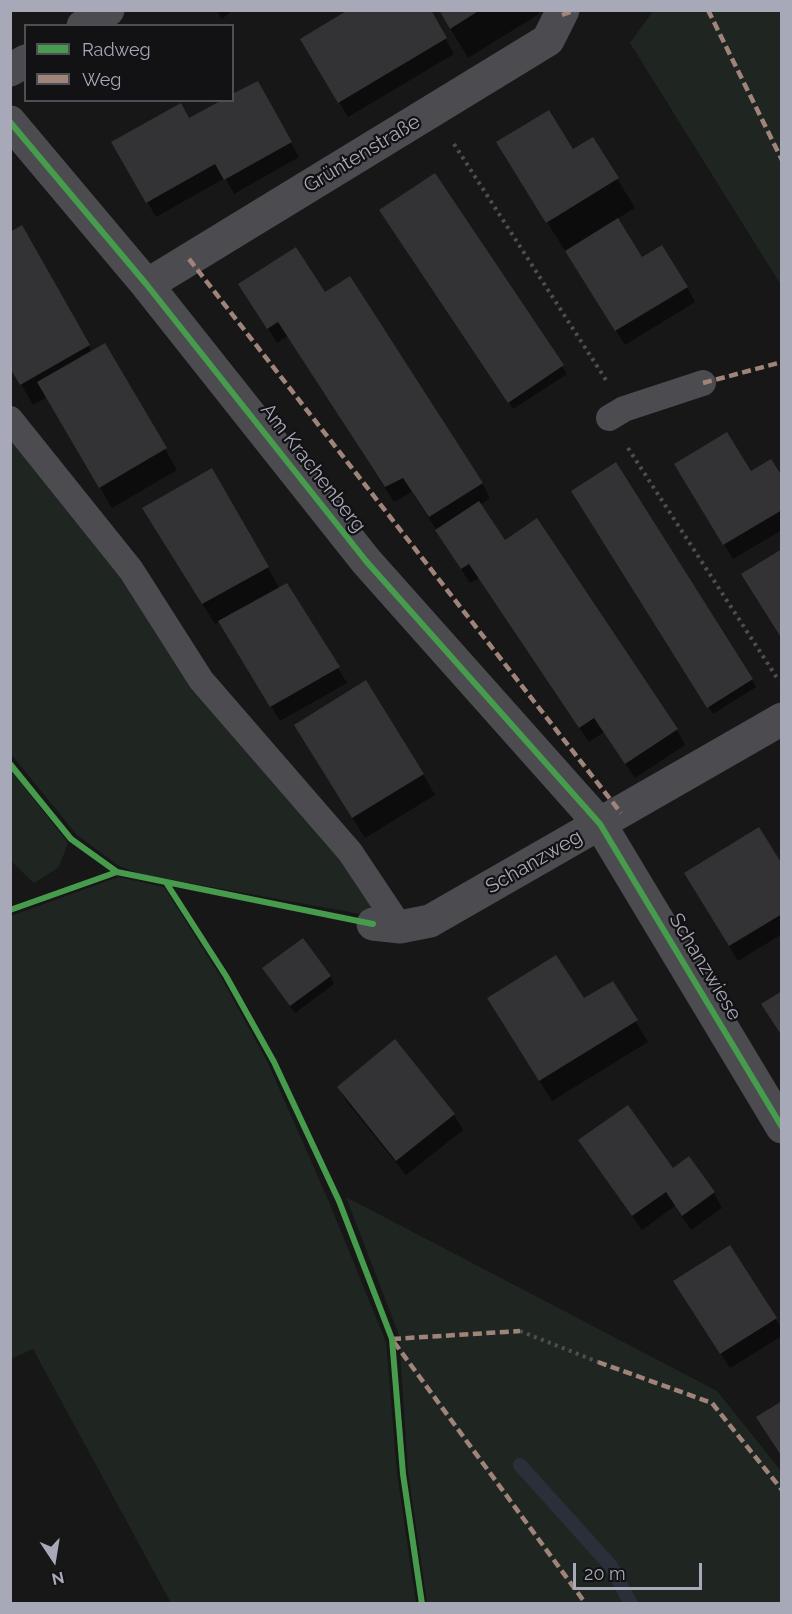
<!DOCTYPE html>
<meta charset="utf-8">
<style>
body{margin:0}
#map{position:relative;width:792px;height:1614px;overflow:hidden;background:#171717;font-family:Raleway,sans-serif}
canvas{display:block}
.frame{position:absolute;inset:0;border:12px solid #a8a9b8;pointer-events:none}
.legend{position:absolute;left:24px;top:24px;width:210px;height:78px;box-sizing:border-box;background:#121113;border:2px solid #4e4e55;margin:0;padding:8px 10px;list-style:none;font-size:18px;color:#a8a9b8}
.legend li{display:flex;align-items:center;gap:12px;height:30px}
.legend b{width:30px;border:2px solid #4e4e55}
.north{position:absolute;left:24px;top:1530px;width:60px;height:60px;-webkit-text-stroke:4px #121113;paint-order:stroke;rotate:168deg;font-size:16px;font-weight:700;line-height:24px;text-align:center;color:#a8a9b8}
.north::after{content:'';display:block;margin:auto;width:21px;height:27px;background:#a8a9b8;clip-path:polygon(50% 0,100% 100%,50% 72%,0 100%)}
.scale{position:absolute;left:573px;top:1563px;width:129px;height:27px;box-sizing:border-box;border:3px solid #a8a9b8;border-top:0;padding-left:8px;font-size:18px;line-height:21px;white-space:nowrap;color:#a8a9b8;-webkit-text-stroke:4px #121113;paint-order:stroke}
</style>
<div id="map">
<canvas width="792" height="1614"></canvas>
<div class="frame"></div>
<ul class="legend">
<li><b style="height:8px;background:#469c4c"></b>Radweg</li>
<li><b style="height:8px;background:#a18479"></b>Weg</li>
</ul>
<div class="north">N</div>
<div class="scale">20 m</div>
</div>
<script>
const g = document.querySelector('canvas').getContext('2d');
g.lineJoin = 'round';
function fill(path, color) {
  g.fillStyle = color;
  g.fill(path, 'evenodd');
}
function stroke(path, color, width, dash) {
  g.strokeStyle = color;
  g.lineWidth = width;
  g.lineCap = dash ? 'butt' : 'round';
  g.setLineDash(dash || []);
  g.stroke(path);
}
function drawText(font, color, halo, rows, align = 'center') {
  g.font = font + ' Raleway,sans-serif';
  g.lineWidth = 4.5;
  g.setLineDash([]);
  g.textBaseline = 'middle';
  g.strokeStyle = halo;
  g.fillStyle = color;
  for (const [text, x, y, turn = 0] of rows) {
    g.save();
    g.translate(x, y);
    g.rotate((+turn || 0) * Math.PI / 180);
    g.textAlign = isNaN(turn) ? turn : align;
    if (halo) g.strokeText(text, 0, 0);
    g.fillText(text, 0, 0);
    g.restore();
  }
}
fill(new Path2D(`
 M653,11H781V285L630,43Z
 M10,426L388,919L140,874L119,866L77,835L11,754Z
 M11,770L68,843L59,867L34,883L11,861Z
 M118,877L164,887L222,979L268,1063L329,1202L386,1342L397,1473L416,1603H171L33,1349L11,1359V916Z
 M346,1197L717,1391L781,1471V1603H427L408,1472L399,1335Z`), '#1f2621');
fill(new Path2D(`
 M216,10H233L222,19Z
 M429,10L454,54L348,117L302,39Z
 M439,10H537L539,14L468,58Z
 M257,83L299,157L234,194L225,178L156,217L113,142L189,120L232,100Z
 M593,139L635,208L617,219L642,259L687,287L695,302L625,345L515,172L573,151Z
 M434,175L567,374L513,409L385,218Z
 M22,227L92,352L105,345L177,470L112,508L47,397L33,405L10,365Z
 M324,294L482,483L490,498L480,505L505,542L677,730L685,745L635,778L604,732L589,742L479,578L470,583L412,492L394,502L288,336L277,343L249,299Z
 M211,470L280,589L286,585L347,683L280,721L220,621L215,624L156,529Z
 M750,474L782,479V530L733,559L685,480Z
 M577,499L752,680L756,687L713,714Z
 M308,747L423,774L435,795L365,838Z
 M782,867V934L738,961L694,888Z
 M263,969L330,976L334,984L295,1013Z
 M612,983L648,1042L552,1101L501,1019L583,1000Z
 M338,1087L454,1115L463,1130L406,1175L347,1102Z
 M580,1141L673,1170L714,1193L722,1208L691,1230L675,1206L642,1230Z
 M730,1247L782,1329V1336L730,1368L684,1296Z`), '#0007');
stroke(new Path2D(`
 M520,1465L611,1566L631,1604`), '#2a2f39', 14);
fill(new Path2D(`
 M348,10H431L447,38L338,103L300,39Z
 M439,10H480L450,29Z
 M258,81L292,142L224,180L215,164L146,203L111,142L181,103L189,118L222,100H232V94Z
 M549,110L573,149L593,137L619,178L546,223L496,142Z
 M435,173L564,365L508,403L379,210Z
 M618,218L642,257L662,245L688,287L615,331L565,251Z
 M22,225L90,345L20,385L10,368V232Z
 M296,247L325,292L350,276L483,483L429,517L403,478L385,487L278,322L267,329L238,284Z
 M105,343L167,448L99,488L37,382Z
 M727,432L751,471L771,459L782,476V510L723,545L674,464Z
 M616,462L753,679L707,708L571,491Z
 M212,468L269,567L202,604L142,508Z
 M479,501L505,540L537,518L678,729L625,764L594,718L579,728L469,564L461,569L435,530Z
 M782,549V639L741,574Z
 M287,583L340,667L270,707L218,621Z
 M366,680L424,774L352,818L294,725Z
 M759,827L782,864V914L729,946L684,873Z
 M303,938L331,976L290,1006L262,968Z
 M556,955L584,998L613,981L638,1020L539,1081L487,998Z
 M782,991V1036L761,1004Z
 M395,1039L455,1114L396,1161L337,1087Z
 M628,1105L673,1168L689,1156L715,1192L682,1216L666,1192L632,1216L578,1140Z
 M730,1245L777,1318L720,1354L673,1281Z
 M782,1401V1457L756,1417Z`), '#333335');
stroke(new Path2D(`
 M454,144L606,380
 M628,448L779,681
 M520,1331L598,1362`), '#4d4d52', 4, [3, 4.5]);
stroke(new Path2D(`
 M609,418L624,409L703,383
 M10,419L131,570L201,680L350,852L400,927`), '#4b4b50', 26);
stroke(new Path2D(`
 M83,26L108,10
 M10,70L26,61
 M10,122L147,285L366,561L600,824L782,1127
 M147,285L548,40L563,10
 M373,924L400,927L430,921L782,719`), '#4b4b50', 33);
stroke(new Path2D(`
 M708,10L782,160
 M562,15L576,10
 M189,259L621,813
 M703,383L782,362
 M392,1339L520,1331
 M394,1342L586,1604
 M598,1362L712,1403L782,1490`), '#a18479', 4.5, [9, 4.5]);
stroke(new Path2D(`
 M10,122L147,285L366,561L600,824L782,1127
 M10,764L71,839L117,872
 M167,884L226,976L274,1062L339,1201L392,1339L403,1474L422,1604
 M10,910L117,872L373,924`), '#469c4c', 6);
drawText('20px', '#a8a9b8', '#121113', [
 ["Grüntenstraße",362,154,-31],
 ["Am Krachenberg",313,468,52],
 ["Schanzweg",534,862,-30],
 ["Schanzwiese",705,967,59]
]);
</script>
